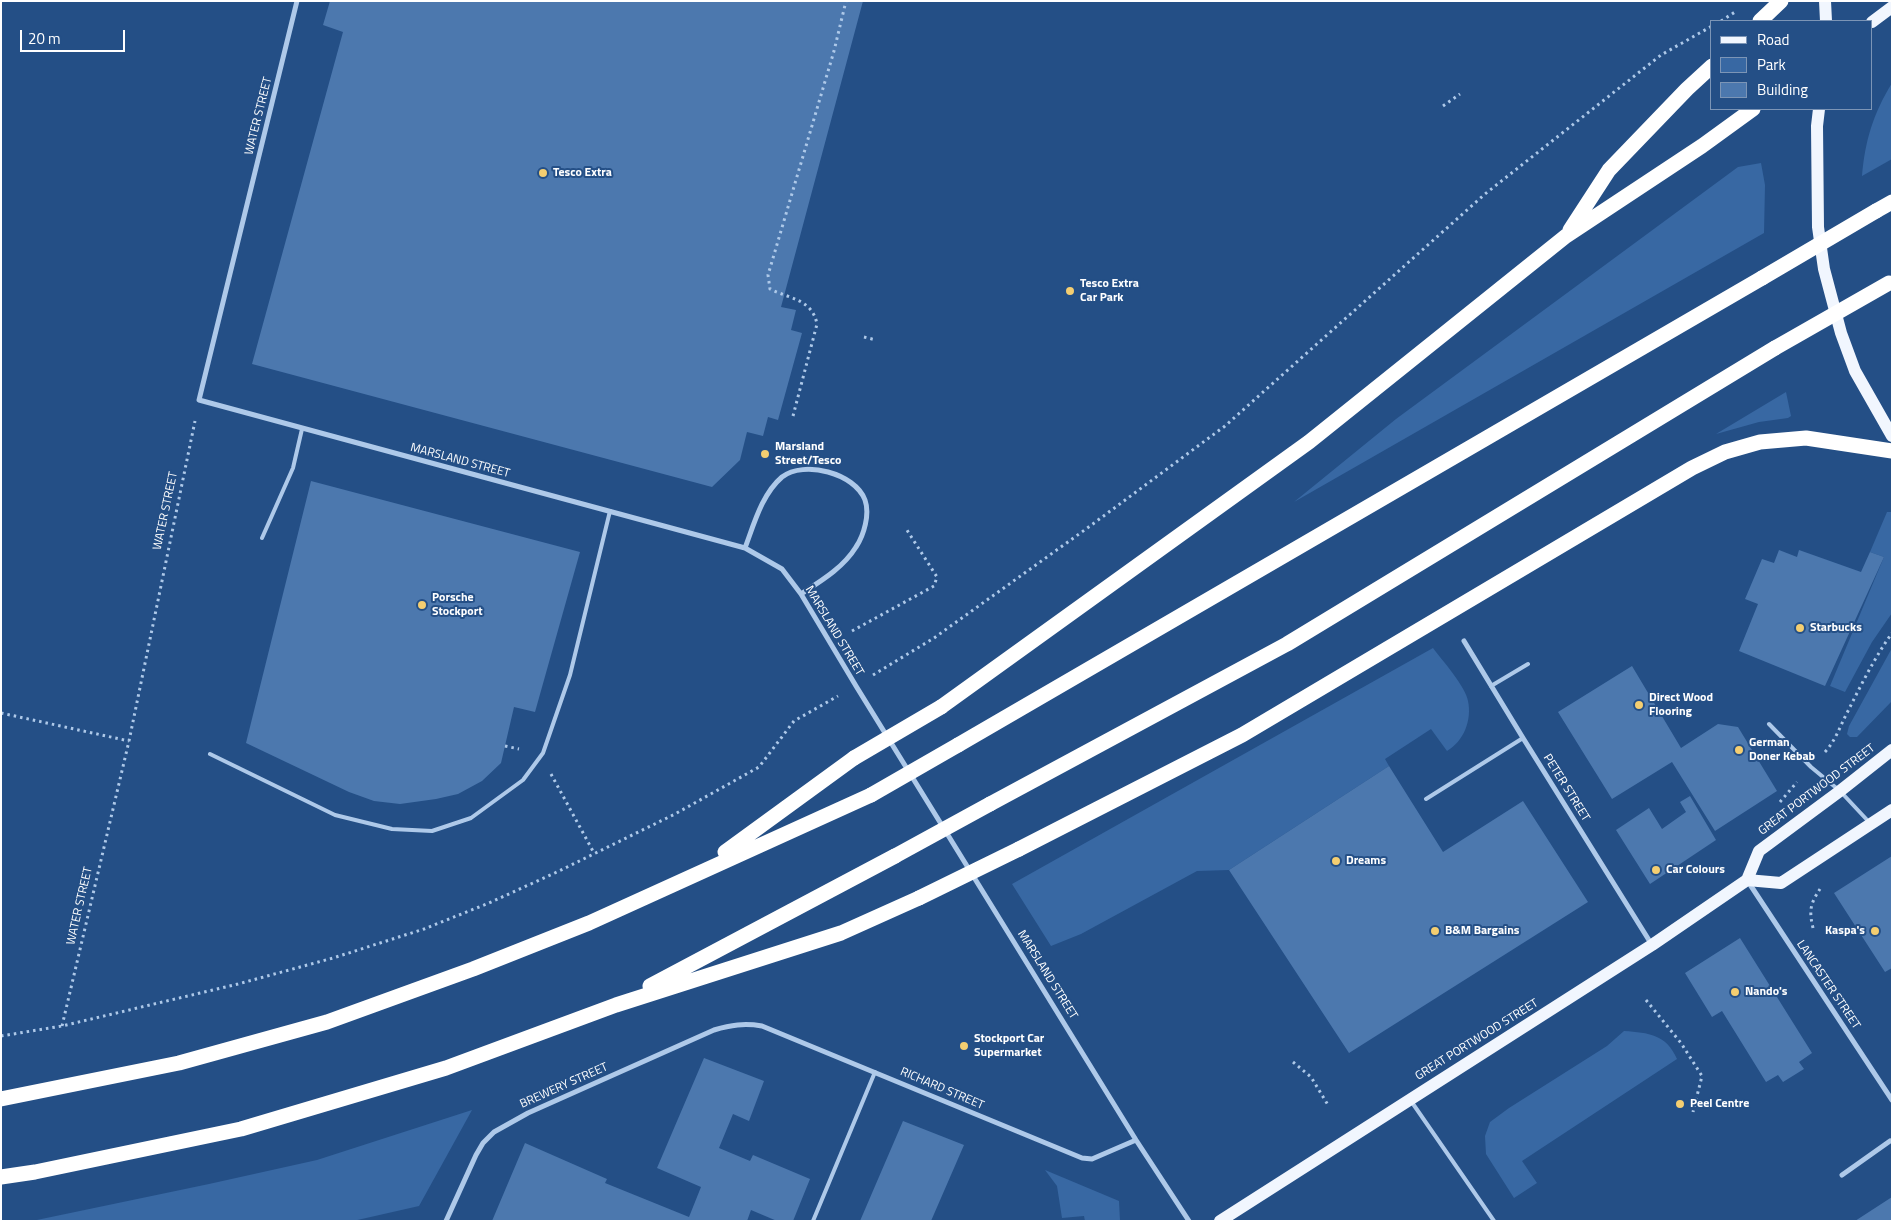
<!DOCTYPE html>
<style>
body{margin:0}
#map{position:relative;width:1893px;height:1222px;overflow:hidden;background:#244f86;font-family:"Titillium Web",sans-serif}
canvas{display:block}
.frame{position:absolute;inset:0;border:2px solid #fff;pointer-events:none}
.legend{position:absolute;left:1710px;top:20px;width:162px;height:90px;box-sizing:border-box;background:#244f86;border:1px solid #7c95b6;margin:0;padding:6px 9px;list-style:none;font-size:15px;color:#fff}
.legend li{display:flex;align-items:center;gap:10px;height:25px}
.legend b{width:25px;border:1px solid #7c95b6}
.scale{position:absolute;left:20px;top:30px;width:105px;height:22px;box-sizing:border-box;border:2px solid #fff;border-top:0;padding-left:6px;font-size:15px;line-height:18px;white-space:nowrap;color:#fff;-webkit-text-stroke:4px #244f86;paint-order:stroke}
</style>
<div id="map">
<canvas width="1893" height="1222"></canvas>
<div class="frame"></div>
<ul class="legend">
<li><b style="height:6px;background:#f1f6fe"></b>Road</li>
<li><b style="height:14px;background:#3868a3"></b>Park</li>
<li><b style="height:14px;background:#4c78ae"></b>Building</li>
</ul>
<div class="scale">20 m</div>
</div>
<script>
const g = document.querySelector('canvas').getContext('2d');
g.lineJoin = 'round';
function fill(path, color) {
  g.fillStyle = color;
  g.fill(path, 'evenodd');
}
function stroke(path, color, width, dash) {
  g.strokeStyle = color;
  g.lineWidth = width;
  g.lineCap = dash ? 'butt' : 'round';
  g.setLineDash(dash || []);
  g.stroke(path);
}
function drawText(font, color, halo, rows, align = 'center') {
  g.font = font + ' "Titillium Web",sans-serif';
  g.lineWidth = 4;
  g.setLineDash([]);
  g.textBaseline = 'middle';
  g.strokeStyle = halo;
  g.fillStyle = color;
  for (const [text, x, y, turn = 0] of rows) {
    g.save();
    g.translate(x, y);
    g.rotate((+turn || 0) * Math.PI / 180);
    g.textAlign = isNaN(turn) ? turn : align;
    if (halo) g.strokeText(text, 0, 0);
    g.fillText(text, 0, 0);
    g.restore();
  }
}
fill(new Path2D(`
 M1892,83V159L1862,176C1865,141 1873,114 1892,83Z
 M1761,163L1765,185L1764,233L1294,502L1396,419L1738,167Z
 M1786,392L1791,416L1788,418L1759,422L1716,434Z
 M1887,512H1892V613L1872,642L1845,692L1830,686L1884,557L1870,552Z
 M1433,648C1442,660 1466,687 1468,701C1472,720 1464,741 1447,751L1431,729L1385,759L1389,766L1229,870L1197,871L1081,934L1051,946L1012,884Z
 M1892,648V701L1857,737H1850L1847,734L1849,726Z
 M1624,1031C1649,1033 1666,1034 1677,1059L1522,1161L1537,1183L1514,1198L1486,1154L1485,1136L1490,1122L1509,1108L1607,1046Z
 M472,1110L419,1206L353,1221H32L209,1184L317,1160Z
 M1045,1170L1119,1201L1120,1221H1085L1084,1216L1062,1218L1057,1186Z`), '#3868a3');
fill(new Path2D(`
 M330,1H863L781,307L796,310L791,330L802,333L778,420L768,417L763,436L747,432L740,460L712,487L252,364L343,32L323,25Z
 M311,481L580,552L535,712L514,707L501,763L482,781L458,794L436,799L400,804L374,801L349,792L246,743Z
 M1779,550L1797,557L1799,550L1861,572L1870,552L1884,557L1825,686L1739,651L1758,604L1745,599L1762,559L1774,563Z
 M1632,666L1681,748L1718,724L1738,727L1777,791L1715,831L1672,762L1612,799L1558,712Z
 M1389,766L1443,852L1523,801L1588,902L1349,1053L1229,870Z
 M1690,796L1716,840L1650,884L1616,830L1649,808L1662,829L1686,812L1680,802Z
 M1892,856V968L1885,972L1834,893Z
 M1740,938L1812,1053L1799,1062L1804,1069L1783,1082L1778,1075L1766,1082L1722,1011L1712,1017L1685,973Z
 M704,1058L764,1081L749,1121L733,1114L719,1148L750,1161L753,1155L810,1179L793,1221H777L751,1210L747,1221H492L525,1143L607,1179L605,1183L689,1217L701,1187L657,1168Z
 M903,1121L964,1145L931,1221H860Z
 M1892,1197V1221H1855Z`), '#4c78ae');
stroke(new Path2D(`
 M1721,21L1735,12
 M1443,106L1460,94
 M864,337L876,340
 M793,416L817,324C812,299 790,299 770,289L768,275L834,51L846,1
 M852,631L934,586L937,577L905,527
 M873,675L934,638L1086,529L1225,426L1485,194L1661,55L1712,26
 M1,713L129,741
 M505,746L519,749
 M1825,752C1836,740 1840,726 1848,711C1861,685 1875,657 1892,633
 M551,774L594,853
 M1780,802L1797,782
 M1813,928C1809,911 1810,904 1820,889
 M1646,1000L1681,1043L1702,1076L1693,1112
 M62,1026L129,741L195,421
 M1,1036L62,1026L238,984L333,958L424,929L489,903L557,872L675,814L759,767L794,721L838,696
 M1293,1062L1311,1077L1328,1105`), '#aec9e9', 3, [2.5, 4]);
stroke(new Path2D(`
 M262,538L293,468L302,429
 M1491,686L1528,664
 M1769,724L1811,767L1840,791L1869,822
 M210,754L335,815L392,829L432,831L471,818L523,780L543,753L570,675L610,511
 M1426,799L1523,738
 M1411,1101L1494,1221
 M813,1221L875,1072`), '#aec9e9', 4);
stroke(new Path2D(`
 M297,1L199,400L745,548L782,569L801,594L856,686L1136,1140L1189,1221
 M745,548C754,524 762,494 782,477C804,460 855,473 865,500C870,514 864,535 856,547C843,568 821,581 801,594
 M1464,641L1523,738L1652,945
 M1749,883L1892,1100
 M1842,1175L1890,1141
 M446,1221L476,1155L483,1143L494,1132L528,1113L714,1030C731,1025 744,1023 762,1026L1082,1158L1092,1159L1136,1140`), '#aec9e9', 5);
stroke(new Path2D(`
 M1825,1L1826,21
 M1872,22L1892,7
 M1819,109L1817,126L1818,227L1824,269L1841,333L1855,371L1892,436
 M1747,880L1781,883L1892,810
 M1220,1221L1652,945L1747,880L1759,851L1840,791L1892,750`), '#f1f6fe', 12);
stroke(new Path2D(`
 M1760,21L1781,1
 M1876,211L1892,202
 M1570,230L1609,170L1687,89L1712,66
 M941,707L1309,442L1566,236L1702,146L1753,109
 M958,745L1762,278
 M990,804L1287,644L1775,348
 M1019,849L1242,735L1692,468L1725,452L1760,442L1806,438L1892,451
 M725,852L854,758
 M650,986L895,856
 M1,1099L179,1063L327,1022L473,969L589,923L871,795
 M1,1177L35,1172L241,1129L446,1068L616,1005L841,933L919,898`), '#fff', 15);
stroke(new Path2D(`
 M1762,278L1876,211
 M1775,348L1889,283
 M854,758L941,707
 M871,795L958,745
 M895,856L990,804
 M919,898L1019,849`), '#fff', 15);
for (const [x, y, r, color] of [
 [543,173,5,"#f4ce71"],
 [1070,291,5,"#f4ce71"],
 [765,454,5,"#f4ce71"],
 [422,605,5,"#f4ce71"],
 [1800,628,5,"#f4ce71"],
 [1639,705,5,"#f4ce71"],
 [1739,750,5,"#f4ce71"],
 [1336,861,5,"#f4ce71"],
 [1656,870,5,"#f4ce71"],
 [1435,931,5,"#f4ce71"],
 [1875,931,5,"#f4ce71"],
 [1735,992,5,"#f4ce71"],
 [964,1046,5,"#f4ce71"],
 [1680,1104,5,"#f4ce71"]
]) {
  const dot = new Path2D();
  dot.arc(x, y, r, 0, 2 * Math.PI);
  g.fillStyle = color;
  g.fill(dot);
  stroke(dot, '#244f86', 2);
}
drawText('12px', '#fff', '#244f86', [
 ["WATER STREET",259,116,-76],
 ["MARSLAND STREET",460,461,15],
 ["WATER STREET",166,511,-78],
 ["MARSLAND STREET",834,631,59],
 ["PETER STREET",1566,788,58],
 ["GREAT PORTWOOD STREET",1817,790,-37],
 ["WATER STREET",80,906,-77],
 ["MARSLAND STREET",1047,975,58],
 ["LANCASTER STREET",1828,985,56],
 ["GREAT PORTWOOD STREET",1477,1040,-32],
 ["BREWERY STREET",564,1086,-24],
 ["RICHARD STREET",942,1089,23]
]);
drawText('bold 12px', '#fff', '#244f86', [
 ["Tesco Extra",553,173],
 ["Tesco Extra",1080,284],
 ["Car Park",1080,298],
 ["Marsland",775,447],
 ["Street/Tesco",775,461],
 ["Porsche",432,598],
 ["Stockport",432,612],
 ["Starbucks",1810,628],
 ["Direct Wood",1649,698],
 ["Flooring",1649,712],
 ["German",1749,743],
 ["Doner Kebab",1749,757],
 ["Dreams",1346,861],
 ["Car Colours",1666,870],
 ["B&M Bargains",1445,931],
 ["Kaspa's",1865,931,"right"],
 ["Nando's",1745,992],
 ["Stockport Car",974,1039],
 ["Supermarket",974,1053],
 ["Peel Centre",1690,1104]
], 'left');
</script>
